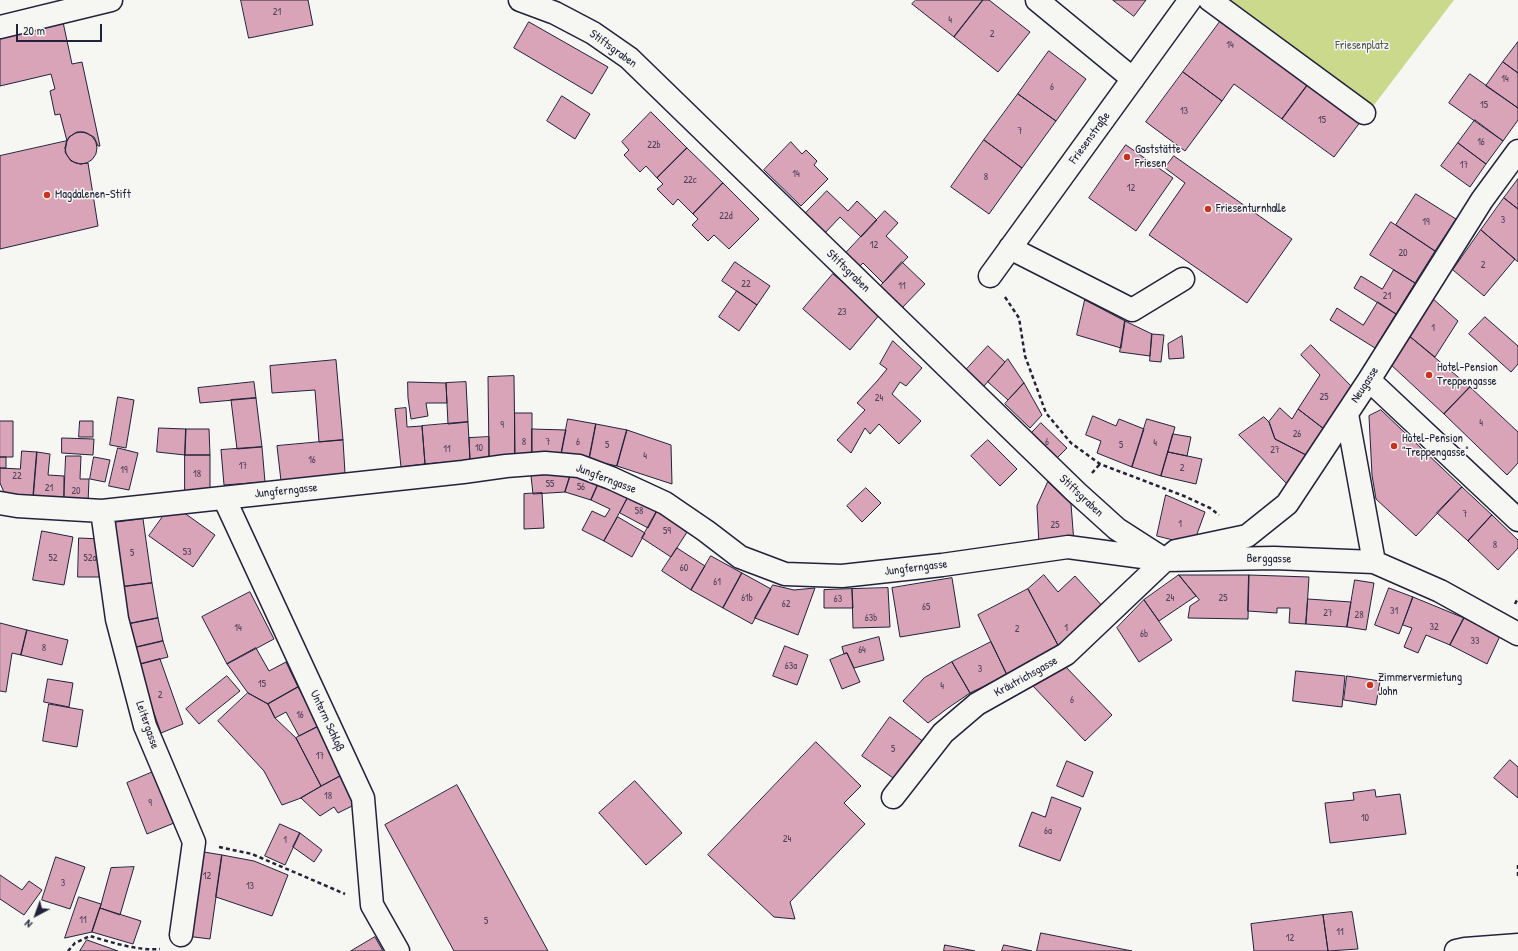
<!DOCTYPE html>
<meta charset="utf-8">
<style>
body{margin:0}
#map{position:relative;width:1518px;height:951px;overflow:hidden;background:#f6f6f2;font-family:"Patrick Hand",sans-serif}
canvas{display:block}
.north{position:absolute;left:16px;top:895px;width:40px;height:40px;-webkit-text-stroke:3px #f6f6f2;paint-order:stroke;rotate:221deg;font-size:11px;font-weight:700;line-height:16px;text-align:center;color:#22223b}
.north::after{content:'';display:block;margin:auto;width:14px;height:18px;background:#22223b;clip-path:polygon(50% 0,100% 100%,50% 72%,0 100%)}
.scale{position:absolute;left:16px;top:24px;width:86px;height:18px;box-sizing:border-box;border:2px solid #22223b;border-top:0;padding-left:5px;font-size:12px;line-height:14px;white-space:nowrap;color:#22223b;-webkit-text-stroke:3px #f6f6f2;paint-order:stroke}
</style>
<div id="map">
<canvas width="1518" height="951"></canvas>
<div class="north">N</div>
<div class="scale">20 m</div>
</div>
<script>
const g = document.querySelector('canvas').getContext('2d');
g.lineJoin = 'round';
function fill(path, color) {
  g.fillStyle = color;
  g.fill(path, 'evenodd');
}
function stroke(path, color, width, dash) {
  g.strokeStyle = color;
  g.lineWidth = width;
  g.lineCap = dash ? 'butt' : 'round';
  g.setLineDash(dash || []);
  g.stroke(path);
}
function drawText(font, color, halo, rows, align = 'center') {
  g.font = font + ' "Patrick Hand",sans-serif';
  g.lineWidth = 3;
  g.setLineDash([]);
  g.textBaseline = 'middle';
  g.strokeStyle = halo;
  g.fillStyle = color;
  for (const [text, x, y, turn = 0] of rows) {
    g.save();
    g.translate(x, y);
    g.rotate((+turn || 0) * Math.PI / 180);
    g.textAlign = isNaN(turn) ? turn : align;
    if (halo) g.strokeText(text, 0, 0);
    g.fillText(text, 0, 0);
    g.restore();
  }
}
fill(new Path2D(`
 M1221,0H1454L1371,109Z`), '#cbd98d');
const building = new Path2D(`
 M241,0H308L313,25L249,38Z
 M916,0H983L954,37L912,4Z
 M983,0H989L1030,32L998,72L954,37Z
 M1113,0H1146L1134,16Z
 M1222,19L1309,83L1282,119L1234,84L1222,101L1183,72Z
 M63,22L72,64L82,62L100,146H98L94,137L84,132H77L69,137L67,141L60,114L55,115L50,91L55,89L51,74L0,86V36Z
 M529,22L608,67L592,94L514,48Z
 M1518,42V73L1503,62Z
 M1049,51L1086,79L1056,121L1018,94Z
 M1503,62L1518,73V108L1486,86Z
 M1183,72L1222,101L1185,151L1146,122Z
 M1470,74L1518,108V120L1503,141L1449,103Z
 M1309,83L1361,121L1334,157L1282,119Z
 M1018,94L1056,121L1022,168L984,140Z
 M562,96L590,114L575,139L547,121Z
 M651,112L687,148L657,178L646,166L640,172L624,155L629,150L622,142Z
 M1475,120L1503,141L1486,164L1458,143Z
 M65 148a16 16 0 1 1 32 0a16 16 0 1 1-32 0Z
 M984,140L1022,168L989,214L951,187Z
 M67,141L65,152L71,161L80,164L88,163L98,226L0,249V156Z
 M791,142L802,154L806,150L817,161L814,165L828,179L801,206L764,170Z
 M1458,143L1486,164L1470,187L1441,166Z
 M1126,145L1173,178L1136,231L1089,198Z
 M687,148L723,183L693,214L678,199L673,205L657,189L663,184L657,178Z
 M1174,156L1292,239L1247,303L1149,235L1185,183L1165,168Z
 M1518,179V209L1504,198Z
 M723,183L759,219L729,249L714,235L708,241L692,225L698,219L693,214Z
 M827,191L848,211L857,201L877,220L861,237L840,217L824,234L803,216Z
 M1416,194L1456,219L1435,251L1396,225Z
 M1504,198L1518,209V262L1481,230Z
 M885,211L898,223L886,236L908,257L883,283L863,263L859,267L845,254Z
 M1391,222L1435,251L1415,283L1370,255Z
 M1481,230L1515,259L1484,296L1453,270Z
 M735,262L770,286L757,305L722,281Z
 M902,262L925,284L901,309L879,288Z
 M1394,270L1415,283L1396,314L1354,288L1361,276L1382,289Z
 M833,274L880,314L850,350L803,309Z
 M737,291L757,305L739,331L719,317Z
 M1432,298L1458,321L1435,357L1408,335Z
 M1085,300L1125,321L1121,348L1077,335Z
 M1378,302L1396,314L1375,348L1330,320L1337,308L1363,325Z
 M1485,317L1518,346V364L1511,372L1469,334Z
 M1125,321L1152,334L1150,356L1120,352Z
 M1152,334L1164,335L1161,362L1150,361Z
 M1408,335L1470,387L1444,414L1390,364Z
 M1182,336L1184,358L1169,359L1168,344Z
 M893,341L922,368L906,386L900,382L892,394L921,421L899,444L879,424L870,434L865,428L851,453L837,440L865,410L857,403L878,380L887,369L880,364Z
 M1311,345L1351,386L1324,429L1298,409L1320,375L1301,355Z
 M988,346L1005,362L984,386L966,370Z
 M1008,359L1024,383L1008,400L988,382Z
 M336,360L343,440L319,442L315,390L272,393L270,366Z
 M514,376L515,456L489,457L488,377Z
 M254,382L256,398L200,403L198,388Z
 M408,382L446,383L447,403H426L428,416L411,419L408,398Z
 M466,382L468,422L448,424L446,383Z
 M1024,383L1042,415L1030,428L1005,404Z
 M1470,387L1518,432V463L1507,475L1444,414Z
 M118,397L134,400L126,448L110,445Z
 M256,398L262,447L237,449L231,400Z
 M406,408L407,427L422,426L425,464L401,467L395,409Z
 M1280,408L1292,419L1298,409L1324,429L1308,456L1275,439L1269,422Z
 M1381,410L1462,487L1416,536L1376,499L1372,475L1369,416Z
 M515,413H532V455L515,456Z
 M1093,416L1116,426L1119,419L1144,429L1132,467L1097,453L1101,441L1086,435Z
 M1264,417L1269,422L1275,439L1308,456L1290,487L1239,435Z
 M568,419L596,424L589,460L561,455Z
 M1147,419L1175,427L1161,476L1132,467Z
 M0,421H13V457H0Z
 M80,421H93V437H79Z
 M468,422L470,460L425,464L422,426Z
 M1041,423L1067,448L1053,462L1028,437Z
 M596,424L627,430L617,466L589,460Z
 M159,428L186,429L185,455L157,452Z
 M186,429H209L210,455H185Z
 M532,429L566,430L561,455H532Z
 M627,430L671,445L672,484L617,466Z
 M1173,434L1191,437L1187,456L1168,452Z
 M489,437V457L470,460L469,438Z
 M62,438L94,439L93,455L62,453Z
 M343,440L345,473L281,481L277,446Z
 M988,440L1017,469L1000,486L971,456Z
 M262,447L265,482L224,485L221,450Z
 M118,448L138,453L129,490L109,486Z
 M22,451L37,452L33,500L6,497L0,483V468L20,469Z
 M37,452L50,454L48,475L64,476V502L33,500Z
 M1168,452L1202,459L1196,484L1161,476Z
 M185,455H210V492H185Z
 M66,456H81L80,479H89L88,503L64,502Z
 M0,457H6V468H0Z
 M94,457L110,460L105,482L90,479Z
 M571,473L565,492L533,494L531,476Z
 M571,473L599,482L591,500L565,492Z
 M599,482L629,495L604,541L582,530L592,511L605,517L610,509L591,500Z
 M1048,482L1071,504L1074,543L1039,545L1037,506Z
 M1462,487L1492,515L1468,541L1437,513Z
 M866,488L881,503L862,522L847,506Z
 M542,493L544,528L524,529V494Z
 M629,495L658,509L648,528L620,513Z
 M1166,495L1205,512L1193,545L1157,536Z
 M172,504L215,535L193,567L149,536Z
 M658,509L689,529L671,557L642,538Z
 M1492,515L1518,540V548L1498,570L1468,541Z
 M618,517L645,533L632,557L604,541Z
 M143,519L152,583L121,587L112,523Z
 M42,531L73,537L64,585L33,580Z
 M79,538L101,539L100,577H78Z
 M677,548L705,566L691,590L662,571Z
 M711,556L742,573L723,608L691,590Z
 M742,573L771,589L752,624L723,608Z
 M1044,575L1058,592L1075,576L1105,609L1059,647L1028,589Z
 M1179,575L1196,596L1159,621L1144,600Z
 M1179,575H1249L1248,619L1188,618L1190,606L1199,600Z
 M1249,575L1309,577L1306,624L1289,623L1290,608H1277V613L1248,611Z
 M952,578L960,627L900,637L892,588Z
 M1355,580L1374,583L1366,630L1347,627Z
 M152,583L158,618L128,624L121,587Z
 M773,585L794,590L815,588L798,635L755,618Z
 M888,588L890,627L853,628L852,589Z
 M1389,588L1413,597L1399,634L1375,625Z
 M852,589L853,608H824V590Z
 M1028,589L1059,647L1007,675L978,615Z
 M250,592L274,639L227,664L202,617Z
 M1413,597L1464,618L1450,645L1426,635L1418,653L1404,647L1412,628L1403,625Z
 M1308,599L1351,602L1347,627L1306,624Z
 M1144,600L1172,640L1139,662L1117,628Z
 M158,618L163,641L133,648L128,624Z
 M1464,618L1500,636L1487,664L1450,645Z
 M0,623L27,630L21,655L12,653L6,692L0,691Z
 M27,630L68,640L62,665L21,655Z
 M879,637L884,660L854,668L847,653L844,654L842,647Z
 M163,641L168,657L137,665L133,648Z
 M991,642L1007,675L970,693L952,662Z
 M785,646L808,655L797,685L773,676Z
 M256,648L269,671L286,662L298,687L268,704L248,693L227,664Z
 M847,653L860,682L842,689L830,660Z
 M160,659L183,724L161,733L137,665Z
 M952,662L970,693L948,708L928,723L903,701L924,678Z
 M1064,665L1112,715L1085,741L1032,685Z
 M1296,671L1345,676L1342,707L1293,701Z
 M227,676L240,691L199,724L186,709Z
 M1347,676L1380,681L1376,705L1344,700Z
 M48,679L73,683L69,707L44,702Z
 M298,687L319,726L299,736L286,712L275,718L268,704Z
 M248,693L268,704L275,718L296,738L321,786L301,798L282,805L264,771L218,721Z
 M49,704L83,710L77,747L43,741Z
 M890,717L924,742L896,780L862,756Z
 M319,726L344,774L321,786L296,738Z
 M816,742L861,786L844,803L865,824L790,902L795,919L774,917L708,855Z
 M1510,760L1518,767V798L1494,778Z
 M1067,761L1093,772L1083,797L1057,786Z
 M153,772L174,823L147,834L127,783Z
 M344,774L351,793L352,806L338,813L334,807L320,816L301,798Z
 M635,781L682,833L646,865L599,813Z
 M457,785L548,951H454L385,825Z
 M1375,790L1376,797L1400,794L1406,834L1330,843L1325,803L1354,800L1353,793Z
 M1052,797L1081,808L1060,861L1019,846L1032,812L1045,817Z
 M280,824L300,833L285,865L265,856Z
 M300,833L322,850L314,862L293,847Z
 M198,851L222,855L210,939L186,936Z
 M222,855L254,861L288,875L272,916L216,897Z
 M56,857L85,867L70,909L42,900Z
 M134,867L120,915L100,908L111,868Z
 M0,875L22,890L29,881L42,890L24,915L0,899Z
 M79,897L101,904L100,908L92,932L65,938Z
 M100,908L141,921L133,944L92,932Z
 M1352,912L1358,949L1328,951L1323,915Z
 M1323,915L1328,951H1254L1251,924Z
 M1041,933L1132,951H1037Z
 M375,937L383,951H351Z
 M87,940L118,951H80Z
 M945,945L975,951H944Z
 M1004,945L1032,951H1002Z`);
fill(building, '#d9a3b8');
stroke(building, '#22223b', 1);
const minor = new Path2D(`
 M520,0L555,13L593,33L629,58L1076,492L1117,529L1159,556
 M1037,0L1133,79
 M1210,0L1364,113
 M0,27L111,0
 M1010,248L1132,310L1183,279
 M990,276L1190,0
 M1369,380L1518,520
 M1347,414L1374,562
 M224,498L363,798L372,905L398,951
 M0,503L17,506L102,511L463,472L506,466L545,463L579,466L611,478L665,503L706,531L740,557L785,574L842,576L942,565L1068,547L1165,560L1274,558L1374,562L1440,591L1518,634
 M102,511L117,619L145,726L194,842L181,935
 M893,797L943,733L977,704L1066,654L1165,560L1176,551L1247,536L1287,504L1369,380L1482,200L1518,151
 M1456,951L1465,949L1518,945`);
stroke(minor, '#22223b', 25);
stroke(new Path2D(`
 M1005,297L1019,318L1025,356L1046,413L1071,443L1100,464L1184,496L1210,508L1219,515
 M1092,473L1100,464
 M1515,604L1518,598
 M219,847L252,854L345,894
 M1518,865V879
 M68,951L75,943L90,936C110,942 138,951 160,949`), '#22223b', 2.5, [4, 3]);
stroke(minor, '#f6f6f2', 22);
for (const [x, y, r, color] of [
 [1127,157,4,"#c8321e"],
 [47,195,4,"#c8321e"],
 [1208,209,4,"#c8321e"],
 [1429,375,4,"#c8321e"],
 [1394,446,4,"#c8321e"],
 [1370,685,4,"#c8321e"]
]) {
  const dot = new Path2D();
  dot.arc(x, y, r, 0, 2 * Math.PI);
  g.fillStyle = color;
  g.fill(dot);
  stroke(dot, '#f6f6f2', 1.5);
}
drawText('10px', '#50425a', null, [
 ["21",277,12],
 ["4",950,20],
 ["2",992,34],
 ["14",1230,45],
 ["14",1505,79],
 ["6",1052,87],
 ["15",1484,105],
 ["13",1184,111],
 ["15",1322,120],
 ["7",1020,131],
 ["16",1481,142],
 ["22b",654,145],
 ["17",1464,165],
 ["14",796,174],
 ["8",986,177],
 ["22c",690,180],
 ["12",1131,188],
 ["22d",726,216],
 ["3",1503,220],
 ["19",1426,222],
 ["12",874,245],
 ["20",1403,253],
 ["2",1483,265],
 ["22",746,284],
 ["11",902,286],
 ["21",1387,296],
 ["23",842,312],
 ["1",1433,328],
 ["25",1324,397],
 ["24",879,398],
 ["4",1481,423],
 ["9",502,425],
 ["26",1297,434],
 ["8",524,442],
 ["7",548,442],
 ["6",578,442],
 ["6",1047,442],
 ["4",1155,443],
 ["5",607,445],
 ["5",1121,445],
 ["10",479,448],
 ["11",447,449],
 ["27",1275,450],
 ["4",645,456],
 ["16",312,460],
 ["17",243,466],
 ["2",1182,468],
 ["19",124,470],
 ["18",197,474],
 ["22",17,476],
 ["55",550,484],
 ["56",581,487],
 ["21",49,488],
 ["20",76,491],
 ["58",639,511],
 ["7",1465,514],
 ["1",1180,524],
 ["25",1055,525],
 ["59",667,531],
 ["8",1495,545],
 ["53",187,552],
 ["5",132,553],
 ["52",53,558],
 ["52a",90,558],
 ["60",684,568],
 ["61",717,582],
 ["61b",747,598],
 ["24",1170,598],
 ["25",1223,598],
 ["63",838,599],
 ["62",786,604],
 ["65",926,607],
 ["31",1394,611],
 ["27",1328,613],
 ["28",1359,615],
 ["63b",871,618],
 ["32",1434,627],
 ["14",238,628],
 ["1",1066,628],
 ["2",1017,629],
 ["6b",1144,634],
 ["33",1475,641],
 ["8",44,648],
 ["64",862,650],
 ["63a",791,666],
 ["3",980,669],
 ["15",262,684],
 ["4",942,686],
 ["2",160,695],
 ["6",1072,700],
 ["16",300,715],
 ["5",893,749],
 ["17",320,756],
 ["18",328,796],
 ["9",150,803],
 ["10",1365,818],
 ["6a",1048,831],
 ["24",787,839],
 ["1",285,840],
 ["12",207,876],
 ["3",63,883],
 ["13",250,886],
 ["11",83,920],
 ["5",486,921],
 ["11",1340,932],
 ["12",1290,938]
]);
drawText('12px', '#555954', '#f6f6f2', [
 ["Friesenplatz",1362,46]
]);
drawText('12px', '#22223b', '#f6f6f2', [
 ["Stiftsgraben",613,49,36],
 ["Friesenstraße",1090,138,-54],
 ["Stiftsgraben",848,271,44],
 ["Neugasse",1365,385,-57],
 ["Jungferngasse",606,479,21],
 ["Jungferngasse",286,491,-6],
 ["Stiftsgraben",1081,496,43],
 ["Berggasse",1269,559,1],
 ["Jungferngasse",916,568,-7],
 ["Kräutrichsgasse",1026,677,-29],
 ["Unterm Schloß",327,721,65],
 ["Leitergasse",147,725,71]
]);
drawText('12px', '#22223b', '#f6f6f2', [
 ["Gaststätte",1135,150],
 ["Friesen",1135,164],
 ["Magdalenen-Stift",55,195],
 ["Friesenturnhalle",1216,209],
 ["Hotel-Pension",1437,368],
 ["Treppengasse",1437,382],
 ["Hotel-Pension",1402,439],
 ["\"Treppengasse\"",1402,453],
 ["Zimmervermietung",1378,678],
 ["John",1378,692]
], 'left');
</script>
